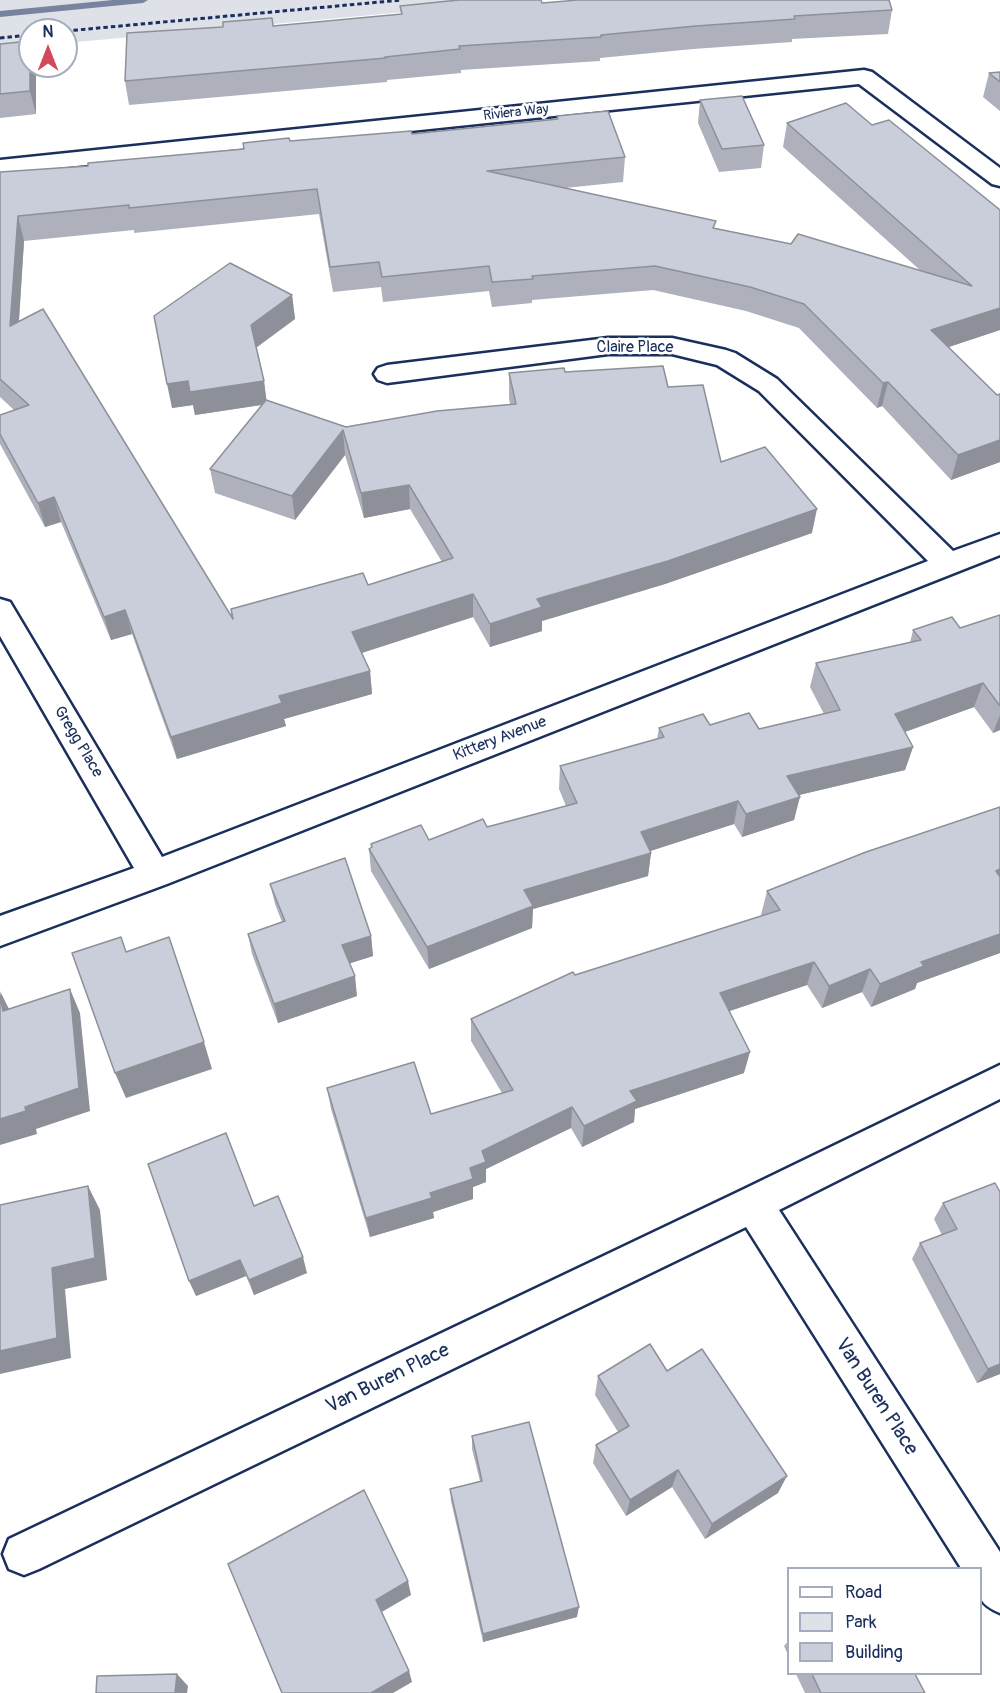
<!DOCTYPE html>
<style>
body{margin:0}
#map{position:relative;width:1000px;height:1693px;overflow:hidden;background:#fff;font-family:Pangolin,sans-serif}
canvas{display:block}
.legend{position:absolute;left:787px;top:1567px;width:195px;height:108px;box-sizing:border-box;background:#fff;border:2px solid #a4acbf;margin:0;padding:8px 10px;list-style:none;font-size:18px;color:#1b2f5e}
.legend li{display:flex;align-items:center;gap:12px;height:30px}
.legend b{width:30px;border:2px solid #a4acbf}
.north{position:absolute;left:18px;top:18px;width:60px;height:60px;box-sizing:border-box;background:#fff;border:2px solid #a4acbf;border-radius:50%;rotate:0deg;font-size:16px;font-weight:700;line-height:24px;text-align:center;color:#1b2f5e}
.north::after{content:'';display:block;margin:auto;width:21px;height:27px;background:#d1495b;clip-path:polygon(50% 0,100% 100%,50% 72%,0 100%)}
</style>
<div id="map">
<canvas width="1000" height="1693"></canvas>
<ul class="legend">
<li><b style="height:8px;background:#fff"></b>Road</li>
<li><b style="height:16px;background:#dee1e7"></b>Park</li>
<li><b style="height:16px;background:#caceda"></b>Building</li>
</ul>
<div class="north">N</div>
</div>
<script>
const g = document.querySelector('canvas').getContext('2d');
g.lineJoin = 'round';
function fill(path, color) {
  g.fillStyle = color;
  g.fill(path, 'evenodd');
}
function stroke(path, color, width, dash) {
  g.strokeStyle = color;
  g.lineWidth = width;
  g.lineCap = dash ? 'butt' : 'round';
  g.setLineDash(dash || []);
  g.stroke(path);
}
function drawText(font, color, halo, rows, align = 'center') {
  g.font = font + ' Pangolin,sans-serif';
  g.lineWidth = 5;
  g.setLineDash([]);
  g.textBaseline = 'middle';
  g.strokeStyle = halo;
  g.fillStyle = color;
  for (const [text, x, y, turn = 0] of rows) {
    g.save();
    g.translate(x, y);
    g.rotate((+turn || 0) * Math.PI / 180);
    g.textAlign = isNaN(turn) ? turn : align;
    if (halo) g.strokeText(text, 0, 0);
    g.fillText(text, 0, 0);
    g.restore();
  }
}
fill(new Path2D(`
 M0,0H536L66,43V30H30V47L0,49Z`), '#dee1e7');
fill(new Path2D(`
 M113,0H148L143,3L0,17V11Z`), '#77839f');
const street = new Path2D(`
 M864,70L872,72L1000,168V186L992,184L859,84L0,174V160Z
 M608,338H672L726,350L735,353L777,379L953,551L1000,534V555L167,884L0,946V916L134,868L0,636V599L10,602L162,857L928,561L759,391L717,365L672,354H608L387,383L378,380L374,374L378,368L387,365Z
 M1000,1065V1099L779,1210L1000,1552V1613C974,1602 980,1594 980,1568H961L746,1227L39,1569L24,1575L9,1569L3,1554L9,1539L740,1191Z`);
stroke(street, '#1b2f5e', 5);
stroke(new Path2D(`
 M66,31L402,0
 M0,38L30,35`), '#1b2f5e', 3, [4.5, 3]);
fill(street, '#fff');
fill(new Path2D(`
 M542,3L892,10L888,34L792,39V42L693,49L600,58V61L461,70V73L387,80V82L129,105L125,81L273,26L401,14L400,6Z
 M30,41L36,114L0,118V44Z
 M1000,72V111L983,97L989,73Z
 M700,100L764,145L761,168L719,172L698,123Z
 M557,116L625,157L623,182L565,188L715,228L921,271L783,147L787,123L872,125L1000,210V330L948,347L997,395L1000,394V462L951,480L882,406L877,408L799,328L746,311L653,290L532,300V303L492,307L489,291L383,302L381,287L333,292L319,214L134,233V230L24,241L19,321L233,619L368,585L442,562L410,509L364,518L345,455L295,520L215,493L210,469L262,405L195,415L193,405L172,408L292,295L295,319L256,348L264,381L266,400L346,427L510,404L509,398V373L565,372L668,387L721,462L812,533L665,584L542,621V631L490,647L473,617L362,653L370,671L372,694L284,719L286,726L177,759L132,634L111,640L61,522L45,527L0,444V415L14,410L0,397V172L88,166L244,149L290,141L412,134L557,119Z
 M1000,615V730L993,733L974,707L905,732L913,747L905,770L799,795L794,820L742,837L734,824L650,851L651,853L648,876L533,909L532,928L429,969L371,871L369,849L371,848V844L429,840L487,827L566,806L559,789L560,766L657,739L659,728L710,725L759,729L824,714L810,687L816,663L910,643L913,630L960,628Z
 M1000,807V953L917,983L915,989L871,1007L862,992L822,1008L807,985L729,1011L744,1073L635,1109L634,1122L582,1147L571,1128L486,1169V1182L473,1187V1199L433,1212L434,1218L370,1237L331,1109L327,1088L431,1114L502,1093L471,1041V1019L575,975L762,916L761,915L767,891Z
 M270,884L371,936L373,956L349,963L357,996L278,1023L252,954L248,934L282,922L275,904Z
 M1000,1192V1374L977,1383L912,1259L920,1243L942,1235L934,1219L943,1203Z
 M254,1206L307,1273L254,1295L246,1276L196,1296Z
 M667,1371L778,1493L705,1539L672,1487L626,1516L593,1463L596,1445L618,1432L595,1395L598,1376Z
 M472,1436L577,1617L483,1642L451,1501L450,1489L480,1481L472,1449Z
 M789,1640V1657L784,1646Z
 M796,1674H915L925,1693H805Z`), '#aeb1bb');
fill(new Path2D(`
 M30,66H36V114L30,91Z
 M18,216L24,241L17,350L10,326Z
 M292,295L295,319L254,349L251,325Z
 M1000,308V330L925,355L931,330Z
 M188,381H264L267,404L195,415L193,405L172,408L167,384Z
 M888,382L882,406L877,408L883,383Z
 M343,430L345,455L295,520L292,496Z
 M1000,440V462L951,480L958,455Z
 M409,485L410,509L364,518L361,493Z
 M54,497L61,522L45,527L38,503Z
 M817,509L812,533L665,584L542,621V631L490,647V624L537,599Z
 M473,594V617L355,655L352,632Z
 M125,610L132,634L111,640L104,617Z
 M370,671L372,694L284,719L286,726L177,759L171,737L279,696Z
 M983,683L974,707L888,738L895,714Z
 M1000,715V730L993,733Z
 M913,747L905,770L782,799L787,776Z
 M800,797L794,820L742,837L746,814Z
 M738,801L734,824L638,855L641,832Z
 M651,853L648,876L533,909L532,928L429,969L427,947L524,890Z
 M1000,869V890L996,871Z
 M1000,934V953L917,983L915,989L871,1007L880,984L921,962Z
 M371,936L373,956L345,965L342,945Z
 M814,962L807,985L715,1016L720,993Z
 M870,969L862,992L822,1008L829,986Z
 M355,976L357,996L278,1023L274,1004Z
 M70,989L80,1013L90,1111L36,1129L37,1134L0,1145V1119L25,1107Z
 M0,991L10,1011H3Z
 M204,1042L212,1069L126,1098L115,1073Z
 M750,1052L744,1073L635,1109L634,1122L582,1147L584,1126L630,1091Z
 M572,1107L571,1128L486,1169V1182L473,1187V1199L433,1212L434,1218L370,1237L366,1218L430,1193L482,1151Z
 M88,1186L100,1210L107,1280L65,1289L71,1358L0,1374V1351L52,1268Z
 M303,1257L307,1273L254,1295L249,1280Z
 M240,1260L246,1276L196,1296L189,1281Z
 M1000,1364V1374L977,1383L988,1369Z
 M678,1470L672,1487L626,1516L630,1500Z
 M787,1476L778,1493L705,1539L712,1524Z
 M408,1581L411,1595L380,1613L376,1600Z
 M579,1607L577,1617L483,1642V1634Z
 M409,1671L412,1682L393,1693H371Z
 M177,1674L188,1686L187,1693H175Z`), '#8d9099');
const building = new Path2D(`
 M459,0H541L542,3L578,0H889L892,10L794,16L795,19L696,26L601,35V37L459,46L460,49L385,57L386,58L125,81L127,33L223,27V22L272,18L273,26L402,14L400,6Z
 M30,41V91L0,94V44Z
 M1000,72V82L989,73Z
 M742,96L764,145L722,149L700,100Z
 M846,103L872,125L889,120L1000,210V308L931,330L997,395L1000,394V440L958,455L888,382L883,383L804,304L750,287L655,266L532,276L533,279L492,282L489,266L382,277L379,262L330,267L317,189L129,208V205L18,216L10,326L43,309L233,619L231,609L363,573L368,585L453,558L409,485L361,493L343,430L292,496L210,469L266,400L346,427L437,411L516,404L509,373L564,368L565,372L663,366L668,387L703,385L721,462L765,447L817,509L668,561L537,599L542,607L490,624L473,594L352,632L370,671L279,696L282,703L171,737L125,610L104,617L54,497L38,503L0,434V415L29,405L0,379V172L88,166V163L244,149L243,143L289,138L290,141L411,131L412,134L558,119L557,116L608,111L625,157L487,171L716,221L713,228L791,244L798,234L972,286L787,123Z
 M230,263L292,295L251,325L264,381L190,392L188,381L167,384L154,316Z
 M1000,615V706L983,683L895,714L913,747L787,776L800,797L746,814L738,801L641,832L651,853L524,890L533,906L427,947L369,849L372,847L371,844L421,825L429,840L483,819L487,827L577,803L560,766L664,737L659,728L703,714L710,725L749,713L759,729L840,710L816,663L921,640L913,630L952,617L960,628Z
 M1000,807V869L996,871L1000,877V934L921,962L924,966L880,984L870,969L829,986L814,962L720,993L750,1052L630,1091L637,1101L584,1126L572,1107L482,1151L486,1162L470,1168L473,1179L430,1193L432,1198L366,1218L327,1088L414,1062L431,1114L513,1090L471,1019L573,972L575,975L780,910L767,891L866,852Z
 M345,858L371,936L342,945L355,976L274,1004L248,934L285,921L270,884Z
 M121,937L126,952L169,937L204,1042L115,1073L72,953Z
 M70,989L79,1088L25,1107L26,1111L0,1119V995L3,1011Z
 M226,1133L254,1206L278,1196L303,1257L249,1280L240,1260L189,1281L148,1164Z
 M995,1183L1000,1192V1364L988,1369L920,1243L957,1229L943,1203Z
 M88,1186L95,1258L52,1268L57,1338L0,1351V1205Z
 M650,1344L667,1371L702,1349L787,1476L712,1524L678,1470L630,1500L596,1445L629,1426L598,1376Z
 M529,1422L579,1607L483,1634L450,1489L482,1481L472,1436Z
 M364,1490L408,1581L376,1600L409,1671L371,1693H282L228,1564Z
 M177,1674L175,1693H96L97,1676Z
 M812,1674H915L925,1693H821Z`);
fill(building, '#caceda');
stroke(building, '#8d9099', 1.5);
drawText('14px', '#1b2f5e', '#fff', [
 ["Riviera Way",516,113,-6]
]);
drawText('16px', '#1b2f5e', '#fff', [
 ["Claire Place",635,348],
 ["Kittery Avenue",500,739,-21],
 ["Gregg Place",78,742,59]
]);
drawText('20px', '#1b2f5e', '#fff', [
 ["Van Buren Place",388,1379,-26],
 ["Van Buren Place",876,1397,57]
]);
</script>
